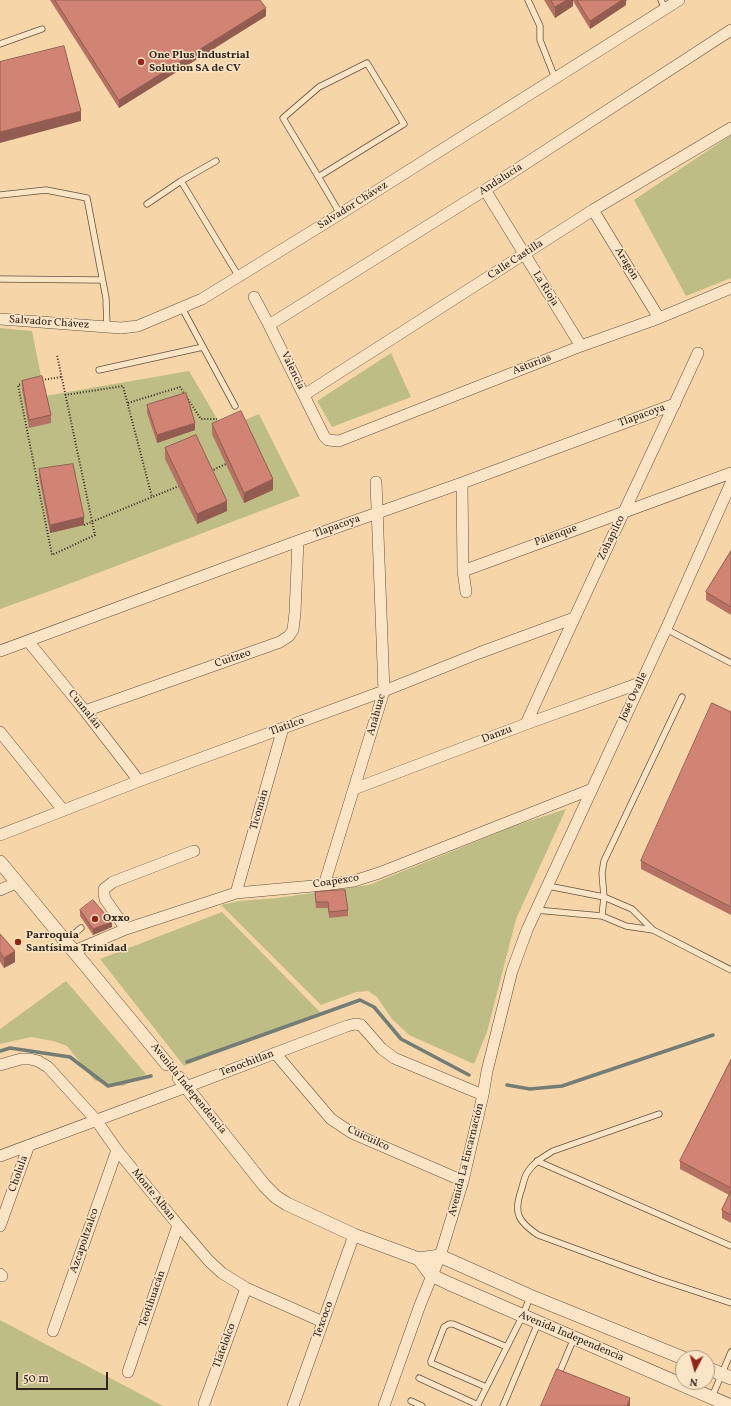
<!DOCTYPE html>
<meta charset="utf-8">
<style>
body{margin:0}
#map{position:relative;width:731px;height:1406px;overflow:hidden;background:#f6d6a8;font-family:Vollkorn,serif}
canvas{display:block}
.north{position:absolute;left:675px;top:1350px;width:40px;height:40px;box-sizing:border-box;background:#f9e4c6;border:1px solid #aa9883;border-radius:50%;rotate:186deg;font-size:11px;font-weight:700;line-height:16px;text-align:center;color:#33261f}
.north::after{content:'';display:block;margin:auto;width:14px;height:18px;background:#8f2418;clip-path:polygon(50% 0,100% 100%,50% 72%,0 100%)}
.scale{position:absolute;left:16px;top:1372px;width:92px;height:18px;box-sizing:border-box;border:2px solid #33261f;border-top:0;padding-left:5px;font-size:12px;line-height:14px;white-space:nowrap;color:#33261f;-webkit-text-stroke:3px #f9e4c6;paint-order:stroke}
</style>
<div id="map">
<canvas width="731" height="1406"></canvas>
<div class="north">N</div>
<div class="scale">50 m</div>
</div>
<script>
const g = document.querySelector('canvas').getContext('2d');
g.lineJoin = 'round';
function fill(path, color) {
  g.fillStyle = color;
  g.fill(path, 'evenodd');
}
function stroke(path, color, width, dash) {
  g.strokeStyle = color;
  g.lineWidth = width;
  g.lineCap = dash ? 'butt' : 'round';
  g.setLineDash(dash || []);
  g.stroke(path);
}
function drawText(font, color, halo, rows, align = 'center') {
  g.font = font + ' Vollkorn,serif';
  g.lineWidth = 3;
  g.setLineDash([]);
  g.textBaseline = 'middle';
  g.strokeStyle = halo;
  g.fillStyle = color;
  for (const [text, x, y, turn = 0] of rows) {
    g.save();
    g.translate(x, y);
    g.rotate((+turn || 0) * Math.PI / 180);
    g.textAlign = isNaN(turn) ? turn : align;
    if (halo) g.strokeText(text, 0, 0);
    g.fillText(text, 0, 0);
    g.restore();
  }
}
fill(new Path2D(`
 M731,135V278L686,296L634,200Z
 M0,328L32,331L45,396L189,371L223,429L259,414L300,496L61,587L0,609Z
 M391,353L411,397L332,427L317,401Z
 M566,809L516,919L487,1032L474,1064L409,1035L392,1019L377,997L368,991L356,992L321,1005L221,905L239,901L277,898L369,885L517,825Z
 M222,912L320,1012L184,1066L100,959Z
 M66,981L146,1074L123,1086L106,1084L94,1080L67,1046L53,1041L31,1037L0,1044V1029Z
 M0,1320L163,1406H0Z`), '#bebd86');
stroke(new Path2D(`
 M0,1051L10,1048L70,1057L108,1086L151,1076
 M187,1062L360,1000L374,1007L401,1039L469,1075
 M507,1085L530,1089L562,1086L713,1035`), '#737d75', 3.5);
const service = new Path2D(`
 M528,0L540,26V40L555,78
 M661,0L665,9
 M0,44L42,29
 M216,161L181,181L239,277
 M318,177L404,124L367,63L319,87L283,118C302,150 322,182 340,214
 M0,195L46,190L87,198L106,298L107,327
 M147,204L181,181
 M0,279L102,280
 M182,308L235,406
 M99,370L203,347
 M666,629L731,663
 M548,886L604,897L632,909L653,930L731,970
 M536,910L602,916L626,926L653,930
 M602,916L604,897L602,873L604,861L682,697
 M65,941L81,928
 M659,1114L553,1151C543,1157 533,1163 527,1173C524,1178 523,1185 521,1191C513,1214 519,1222 538,1235L658,1279L731,1303
 M537,1161L731,1246
 M558,1376L574,1338
 M419,1378L478,1405
 M486,1387L431,1363V1361L444,1327L449,1324H453L507,1347
 M712,1397L731,1352
 M411,1401L422,1406
 M477,1406L523,1315L530,1297
 M503,1406L538,1323`);
const minor = new Path2D(`
 M485,190L581,346
 M593,210L659,318
 M254,297L269,325L324,436L328,440L339,441L581,346L659,318L731,288
 M0,319L121,328L138,326L202,299L340,214L679,0
 M269,325L485,190L731,30
 M304,395L593,210L731,128
 M462,483L463,571L466,592
 M463,571L731,473
 M28,641L85,711L139,781
 M0,651L298,541L462,483L675,404
 M85,711L280,642L289,636L293,630L295,613L298,541
 M526,724C582,599 641,477 698,353
 M0,732L63,810
 M354,789L526,724L640,683
 M0,835L139,781L384,691L479,653L574,618
 M324,885L384,691L376,482
 M0,890L16,883
 M236,893L283,728
 M126,929L105,899L104,894V889L113,882L194,851
 M74,951L126,929L236,893L324,885L354,881L379,873L592,789
 M275,1053L331,1119L352,1133L463,1181
 M0,1065L21,1059H30L38,1061L48,1067L96,1120L117,1150L178,1225L209,1261L222,1273L246,1288L323,1322
 M0,1156L186,1087L347,1026L355,1024L361,1025L382,1049L394,1058L483,1095
 M0,1226L29,1145
 M0,1274L2,1276
 M53,1331L117,1150
 M128,1372L178,1225
 M204,1404L246,1288
 M293,1406L354,1235
 M384,1406L420,1305L440,1256L463,1181L483,1095L487,1071L512,971L527,930L666,629L731,483`);
const tertiary = new Path2D(`
 M0,862L167,1064
 M179,1078L264,1185L276,1197L287,1204L354,1235L419,1259L440,1256L530,1296L683,1358
 M419,1259L431,1275L450,1284L731,1406
 M707,1368L731,1378`);
stroke(service, '#645241', 7);
stroke(minor, '#645241', 12);
stroke(tertiary, '#645241', 14);
stroke(new Path2D(`
 M42,380L61,377
 M23,384L18,385L52,555L95,535L57,355
 M65,395L123,386L152,497
 M128,403L180,387L201,419H217
 M211,471L226,464
 M84,525L179,486`), '#33261f', 2, [1, 2]);
stroke(service, '#f9e4c6', 5.5);
stroke(minor, '#f9e4c6', 11);
stroke(tertiary, '#f9e4c6', 13);
fill(new Path2D(`
 M50,0H260L266,16L119,108Z
 M544,0H627L626,1V5L590,29L573,1V6L555,18Z
 M22,381L51,415V423L29,428L22,389Z
 M147,405L195,430L157,443L147,413Z
 M212,424L273,490L244,503L212,434Z
 M165,448L227,511L197,524L165,459Z
 M39,469L84,525L50,533L39,477Z
 M731,551V615L706,600V592Z
 M731,712V915L641,869V861Z
 M315,892L348,910V916L329,918L328,908H316L315,897Z
 M80,910L112,927L93,935L80,916Z
 M0,934L15,962L4,968L0,962Z
 M731,1060V1223L722,1218V1210L729,1195L680,1169V1161Z`), '#b57264');
fill(new Path2D(`
 M567,0H573V6L555,18V7Z
 M622,0H627L626,1V5L590,29V21Z
 M266,8V16L119,108V100Z
 M81,111V121L0,143V132Z
 M195,423V430L157,443V435Z
 M273,479V490L244,503V493Z
 M227,501V511L197,524V514Z
 M84,517V525L50,533V525Z
 M112,922V927L93,935V929Z
 M15,951V962L4,968V958Z
 M630,1398V1406H627Z`), '#935c51');
const building = new Path2D(`
 M55,0H260L266,8L119,100Z
 M551,0H567L555,7Z
 M577,0H622L590,21Z
 M64,46L81,111L0,132V62Z
 M42,376L51,415L29,420L22,381Z
 M186,393L195,423L157,435L147,405Z
 M241,411L273,479L244,493L212,424Z
 M196,435L227,501L197,514L165,448Z
 M73,464L84,517L50,525L39,469Z
 M731,551V607L706,592Z
 M712,703L731,712V907L641,861Z
 M345,890L348,910L329,912L328,902H316L315,892Z
 M93,900L112,922L93,929L80,910Z
 M0,934L15,951L4,958L0,952Z
 M731,1060V1188L680,1161Z
 M731,1191V1215L722,1210Z
 M557,1369L630,1398L627,1406H541Z`);
fill(building, '#d28474');
stroke(building, '#935c51', 1);
for (const [x, y, r, color] of [
 [141,62,4,"#8f2418"],
 [95,919,4,"#8f2418"],
 [18,942,4,"#8f2418"]
]) {
  const dot = new Path2D();
  dot.arc(x, y, r, 0, 2 * Math.PI);
  g.fillStyle = color;
  g.fill(dot);
  stroke(dot, '#f9e4c6', 1.5);
}
drawText('bold 11px', '#33261f', '#f9e4c6', [
 ["One Plus Industrial",149,56],
 ["Solution SA de CV",149,69],
 ["Oxxo",103,919],
 ["Parroquia",26,936],
 ["Santísima Trinidad",26,949]
], 'left');
drawText('11px', '#33261f', '#f9e4c6', [
 ["Andalucía",501,180,-33],
 ["Salvador Chávez",353,206,-32],
 ["Calle Castilla",516,260,-33],
 ["Aragón",626,264,59],
 ["La Rioja",545,289,58],
 ["Salvador Chávez",49,323,4],
 ["Asturias",532,365,-21],
 ["Valencia",292,371,64],
 ["Tlapacoya",642,416,-20],
 ["Tlapacoya",337,527,-20],
 ["Palenque",556,536,-20],
 ["Zohapilco",612,538,-64],
 ["Cuitzeo",233,659,-19],
 ["José Ovalle",634,697,-65],
 ["Cuanalán",84,710,51],
 ["Anáhuac",377,715,-74],
 ["Tlatilco",287,727,-20],
 ["Danzu",497,735,-21],
 ["Ticomán",260,810,-74],
 ["Coapexco",336,882,-9],
 ["Tenochitlan",247,1064,-21],
 ["Avenida Independencia",188,1089,51],
 ["Cuicuilco",368,1139,25],
 ["Avenida La Encarnación",467,1160,-76],
 ["Cholula",19,1174,-70],
 ["Monte Alban",153,1195,51],
 ["Azcapoltzalco",85,1241,-71],
 ["Teotihuacán",153,1299,-71],
 ["Texcoco",324,1320,-70],
 ["Avenida Independencia",571,1337,23],
 ["Tlatelolco",225,1346,-70]
]);
</script>
